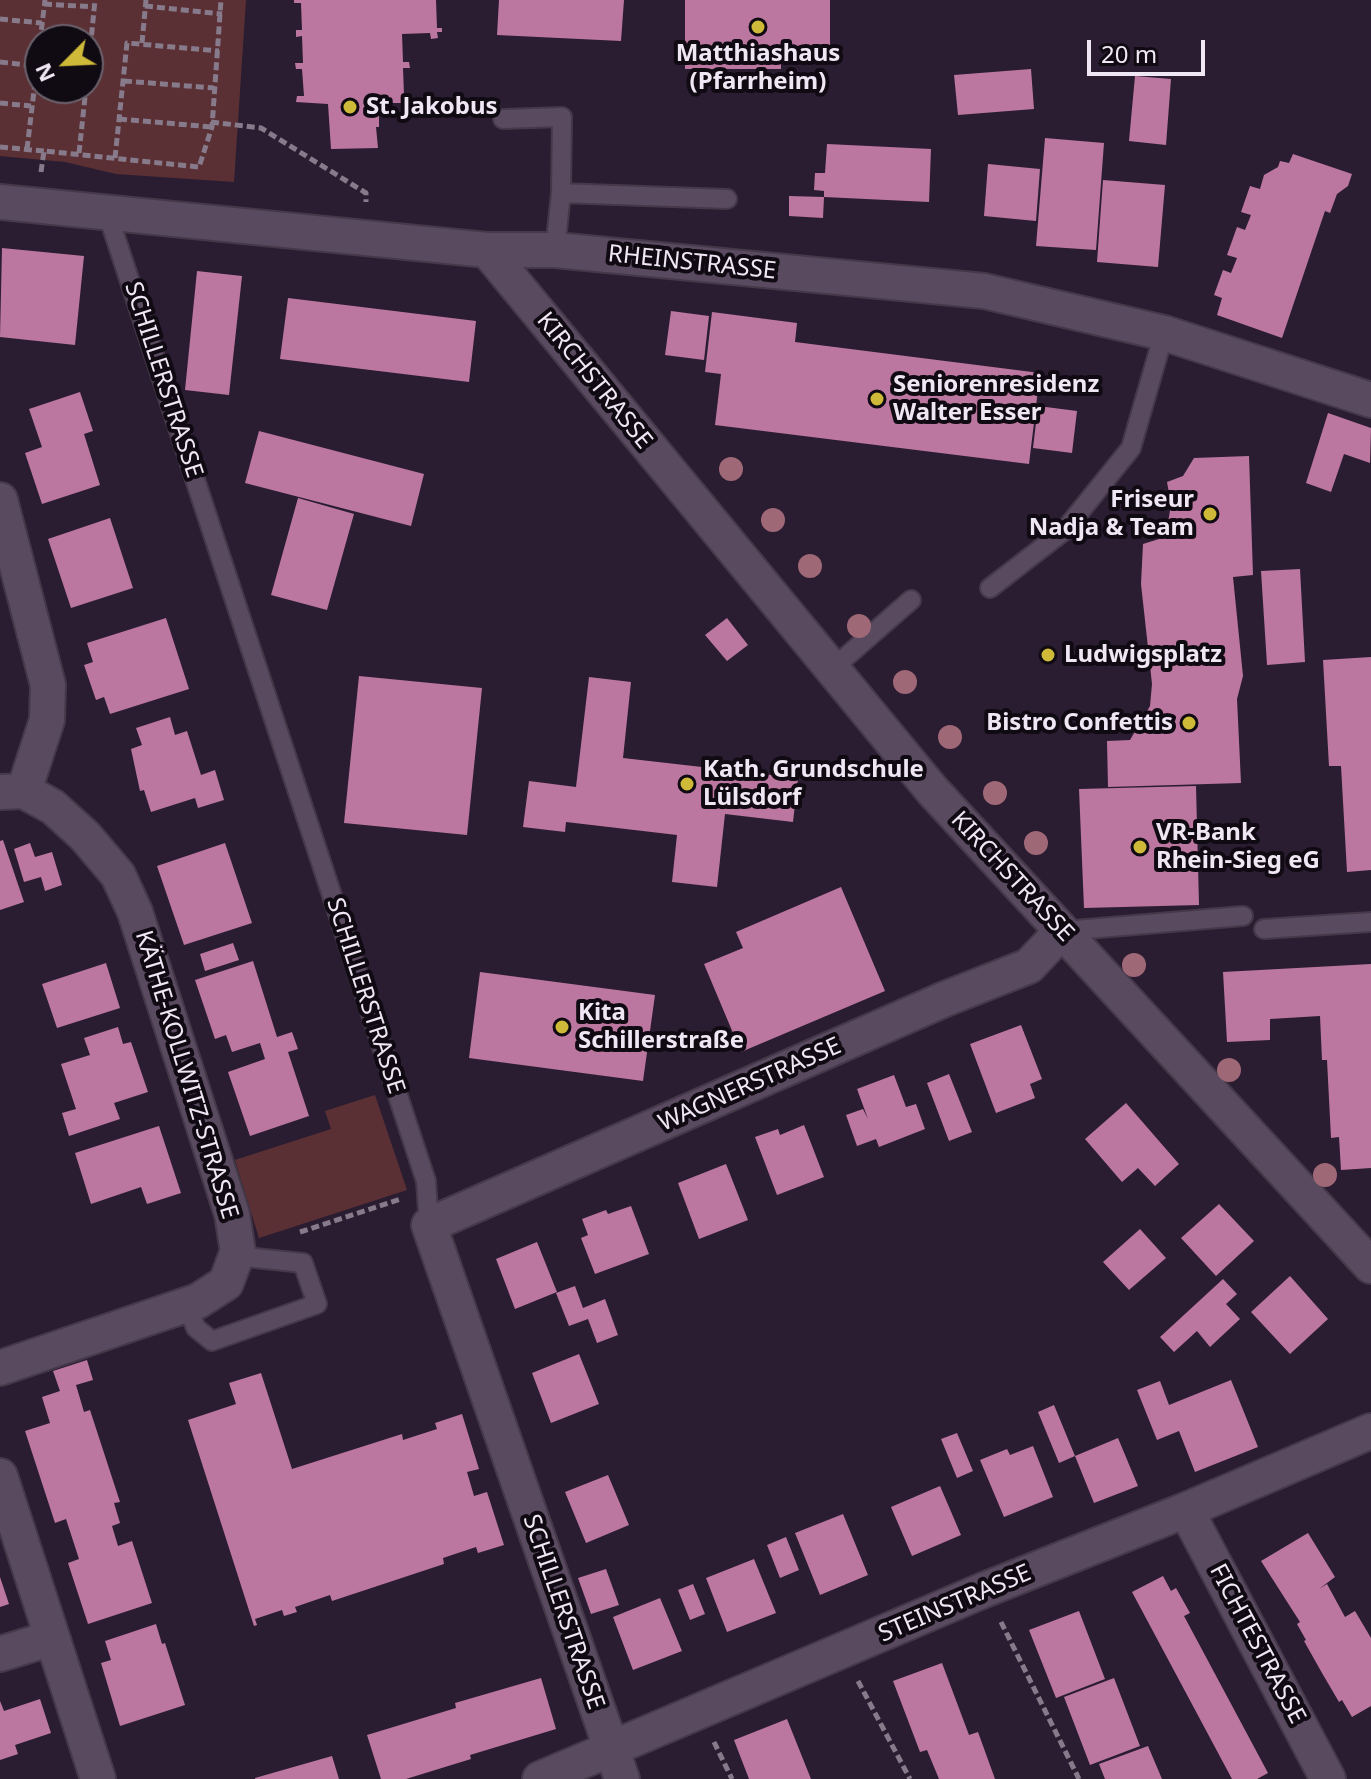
<!DOCTYPE html>
<meta charset="utf-8">
<style>
body{margin:0}
#map{position:relative;width:1371px;height:1779px;overflow:hidden;background:#2b1d31;font-family:"Noto Sans",sans-serif}
canvas{display:block}
.north{position:absolute;left:24px;top:24px;width:80px;height:80px;box-sizing:border-box;background:#100a13;border:2px solid #6a626d;border-radius:50%;rotate:246deg;font-size:22px;font-weight:700;line-height:32px;text-align:center;color:#f0e7f4}
.north::after{content:'';display:block;margin:auto;width:28px;height:36px;background:#ceb938;clip-path:polygon(50% 0,100% 100%,50% 72%,0 100%)}
.scale{position:absolute;left:1087px;top:40px;width:118px;height:36px;box-sizing:border-box;border:4px solid #f0e7f4;border-top:0;padding-left:10px;font-size:24px;line-height:28px;white-space:nowrap;color:#f0e7f4;-webkit-text-stroke:6px #100a13;paint-order:stroke}
</style>
<div id="map">
<canvas width="1371" height="1779"></canvas>
<div class="north">N</div>
<div class="scale">20 m</div>
</div>
<script>
const g = document.querySelector('canvas').getContext('2d');
g.lineJoin = 'round';
function fill(path, color) {
  g.fillStyle = color;
  g.fill(path, 'evenodd');
}
function stroke(path, color, width, dash) {
  g.strokeStyle = color;
  g.lineWidth = width;
  g.lineCap = dash ? 'butt' : 'round';
  g.setLineDash(dash || []);
  g.stroke(path);
}
function drawText(font, color, halo, rows, align = 'center') {
  g.font = font + ' "Noto Sans",sans-serif';
  g.lineWidth = 8;
  g.setLineDash([]);
  g.textBaseline = 'middle';
  g.strokeStyle = halo;
  g.fillStyle = color;
  for (const [text, x, y, turn = 0] of rows) {
    g.save();
    g.translate(x, y);
    g.rotate((+turn || 0) * Math.PI / 180);
    g.textAlign = isNaN(turn) ? turn : align;
    if (halo) g.strokeText(text, 0, 0);
    g.fillText(text, 0, 0);
    g.restore();
  }
}
fill(new Path2D(`
 M0,0H246L234,182L116,174L65,162L0,156ZM88,40V88H40V40Z
 M375,1095L407,1190L259,1238L235,1160L331,1129L325,1111Z`), '#5b3035');
fill(new Path2D(`
 M294,0H436L437,28H442V32H437L438,38L431,39L430,33L402,34L403,62H409L410,68H403L404,95L411,94V100L404,101V103H379V127H376L378,148L331,149L328,104L296,102L297,96H304L302,69H296L295,63H303L302,36L296,37V30H302L301,3H294Z
 M499,0H624L621,41L497,35Z
 M685,0H830V53H781V69H685Z
 M1031,69L1034,109L958,115L954,75Z
 M1135,76L1171,79L1166,145L1129,141Z
 M1045,138L1104,143L1096,250L1036,246Z
 M827,144L931,149L929,202L824,197V191L814,190L815,173H825Z
 M1293,154L1352,174L1348,186L1337,194L1330,213L1325,211L1282,338L1217,315L1222,298L1214,295L1223,270L1231,273L1237,258L1227,255L1237,227L1245,230L1251,215L1241,212L1250,186L1260,189L1264,175L1278,167L1280,161L1289,163Z
 M988,164L1040,169L1036,221L984,216Z
 M1103,180L1165,185L1158,267L1097,262Z
 M789,196L824,197L823,218L789,216Z
 M2,248L84,256L75,345L0,337Z
 M197,271L242,276L229,395L185,390Z
 M288,298L476,321L469,382L280,359Z
 M671,311L709,316L704,360L665,355Z
 M712,312L797,323L795,342L1040,373L1029,464L715,425L721,374L705,372Z
 M80,392L93,431L84,434L100,485L42,504L25,453L42,447L29,409Z
 M1038,406L1077,411L1072,453L1033,448Z
 M1328,413L1371,428L1370,463L1344,454L1331,492L1306,483Z
 M259,431L424,474L411,526L245,483Z
 M1249,456L1253,575L1233,577L1243,676L1237,699L1241,783L1108,787L1107,741L1130,740L1150,706L1152,684L1141,584L1143,544L1159,539L1168,523L1171,504L1167,482L1183,476L1194,458Z
 M298,498L354,514L327,610L271,595Z
 M110,518L133,588L71,608L48,539Z
 M1300,569L1305,662L1267,665L1261,571Z
 M166,618L189,689L110,714L104,697L96,700L84,665L93,662L87,643Z
 M727,618L748,645L727,661L705,635Z
 M1371,657V870L1347,872L1341,766H1329L1323,660Z
 M359,676L482,688L467,835L344,823Z
 M589,677L631,682L623,758L798,778L793,822L725,814L717,887L672,882L677,835L566,822L565,832L523,827L529,781L576,787Z
 M170,717L175,735L187,731L201,775L215,770L224,800L198,808L195,798L151,812L144,790L140,791L131,749L142,745L136,728Z
 M1196,786L1199,905L1084,908L1079,789Z
 M3,840L24,902L0,910V841Z
 M30,843L35,857L52,852L62,885L45,891L41,877L24,882L14,849Z
 M225,843L252,923L184,945L157,866Z
 M841,887L885,991L741,1052L704,964L743,948L736,932Z
 M233,943L239,960L205,971L200,954Z
 M253,961L277,1037L292,1032L298,1049L288,1052L309,1116L250,1136L228,1072L265,1059L260,1043L232,1052L226,1035L215,1039L195,980Z
 M106,963L120,1008L57,1028L42,984Z
 M1371,964V1168L1341,1170L1339,1137L1331,1138L1327,1060H1322L1320,1016L1270,1019V1040L1227,1042L1223,972Z
 M480,972L655,995L643,1081L469,1058Z
 M1021,1025L1042,1079L1030,1084L1035,1098L996,1113L970,1044Z
 M118,1027L123,1044L131,1042L148,1092L114,1103L120,1119L69,1136L62,1113L76,1109L61,1064L90,1055L84,1038Z
 M949,1074L972,1132L949,1141L927,1083Z
 M894,1075L906,1107L916,1104L925,1129L879,1147L876,1139L857,1146L846,1115L863,1109L868,1119L857,1089Z
 M1126,1103L1179,1164L1155,1186L1138,1168L1122,1182L1085,1139Z
 M804,1125L824,1177L777,1195L755,1137L778,1129L780,1135Z
 M159,1126L181,1193L147,1204L141,1187L91,1204L75,1153Z
 M726,1164L748,1220L699,1239L678,1183Z
 M1219,1204L1254,1241L1216,1276L1181,1238Z
 M631,1206L649,1254L595,1274L581,1238L588,1235L582,1219L606,1210L608,1214Z
 M1140,1229L1166,1258L1129,1290L1103,1262Z
 M537,1242L557,1292L515,1309L496,1259Z
 M1290,1276L1328,1319L1290,1354L1251,1312Z
 M1223,1279L1237,1294L1226,1304L1240,1319L1210,1347L1197,1331L1174,1352L1160,1337Z
 M575,1286L583,1308L605,1299L618,1335L597,1343L588,1319L569,1326L556,1293Z
 M579,1354L599,1404L551,1423L532,1373Z
 M87,1360L93,1380L76,1385L84,1412L90,1410L120,1502L114,1503L120,1523L112,1526L118,1546L132,1541L152,1603L88,1624L68,1563L79,1559L66,1519L55,1523L25,1431L50,1423L42,1397L60,1391L53,1371Z
 M261,1373L292,1469L402,1434L403,1440L437,1429L435,1423L462,1414L479,1469L467,1472L474,1496L487,1492L504,1545L478,1553L476,1547L443,1558L444,1564L332,1601L330,1595L295,1607L297,1612L284,1616L282,1610L255,1619L257,1625L254,1626L188,1420L236,1404L229,1383Z
 M1231,1380L1258,1447L1195,1472L1179,1431L1157,1440L1137,1390L1160,1381L1169,1405Z
 M1054,1405L1075,1456L1118,1438L1138,1486L1094,1503L1075,1456L1059,1463L1038,1412Z
 M957,1433L973,1471L957,1478L941,1439Z
 M1033,1446L1053,1497L1004,1517L980,1460L1007,1449L1010,1455Z
 M608,1475L629,1525L586,1543L565,1492Z
 M940,1486L961,1535L912,1556L891,1507Z
 M843,1514L868,1575L820,1595L795,1533Z
 M1308,1533L1335,1577L1319,1589L1327,1584L1345,1617L1355,1611L1371,1638V1706L1352,1717L1342,1700L1339,1702L1322,1673L1304,1641L1306,1640L1297,1624L1300,1622L1261,1561Z
 M786,1537L799,1570L780,1578L767,1545Z
 M754,1559L776,1613L727,1632L706,1578Z
 M606,1569L619,1605L591,1614L578,1578Z
 M1163,1576L1171,1591L1176,1588L1190,1613L1184,1616L1268,1773L1257,1779H1232L1132,1592Z
 M0,1577L9,1604L0,1607Z
 M693,1584L705,1614L690,1620L678,1590Z
 M660,1598L682,1651L633,1670L613,1617Z
 M1079,1611L1105,1679L1056,1698L1029,1630Z
 M156,1624L162,1644L165,1643L185,1705L120,1726L101,1663L111,1660L105,1641Z
 M942,1663L969,1735L978,1732L995,1779H939L927,1750L920,1752L893,1681Z
 M541,1678L556,1729L470,1755L471,1759L406,1779H381L367,1735L456,1708L455,1703Z
 M1114,1678L1140,1746L1090,1765L1064,1697Z
 M40,1699L51,1733L15,1745L18,1754L0,1760V1701L4,1711Z
 M787,1719L811,1779H749L734,1740Z
 M1148,1746L1162,1779H1105L1099,1764Z
 M332,1756L339,1779H255V1778Z`), '#bc77a0');
const service = new Path2D(`
 M503,119L562,117L561,193
 M107,212L426,1181L429,1225
 M555,250L561,193L727,199
 M990,588L1065,530L1131,448L1164,333
 M832,669L911,600
 M1264,929L1371,922
 M1063,931L1243,916
 M186,1304L196,1328L212,1341L317,1304L303,1263L236,1256`);
const minor = new Path2D(`
 M0,202L487,250H555L984,291L1164,333L1371,400
 M487,250L932,790L1371,1266
 M0,500L48,685L47,720L24,791
 M0,792L24,791L53,807L85,836L118,875L135,912L232,1214L238,1252L236,1256L226,1283L198,1301L0,1368
 M0,1476L98,1779
 M1186,1510L1328,1779
 M0,1654L52,1638
 M540,1779L984,1590L1186,1510L1371,1431
 M622,1779L429,1225L945,999L1029,966L1062,931`);
stroke(service, '#443849', 22);
stroke(minor, '#443849', 38);
stroke(new Path2D(`
 M44,4L95,7
 M145,6L222,14
 M0,19L42,23
 M142,43L146,0
 M0,62L36,66
 M88,71L95,0
 M124,81L214,88
 M0,103L31,106
 M119,119L212,127
 M211,122L261,128L366,193V202
 M0,147L44,151
 M27,149L45,0
 M79,153L86,88
 M115,158L127,43L219,51
 M41,172L44,151L199,167L212,127L221,0
 M300,1232L401,1199
 M1001,1622L1079,1779
 M858,1681L910,1779
 M714,1742L732,1779`), '#867a8b', 5, [8, 4]);
stroke(service, '#594a60', 18);
stroke(minor, '#594a60', 34);
g.fillStyle = '#9f6877';
for (const [x, y] of [
 [731,469],
 [773,520],
 [810,566],
 [859,626],
 [905,682],
 [950,737],
 [995,793],
 [1036,843],
 [1134,965],
 [1229,1070],
 [1325,1175]
]) {
  g.beginPath();
  g.arc(x, y, 12, 0, 2 * Math.PI);
  g.fill();
}
for (const [x, y, r, color] of [
 [758,27,8,"#ceb938"],
 [350,107,8,"#ceb938"],
 [877,399,8,"#ceb938"],
 [1210,514,8,"#ceb938"],
 [1048,655,8,"#ceb938"],
 [1189,723,8,"#ceb938"],
 [687,784,8,"#ceb938"],
 [1140,847,8,"#ceb938"],
 [562,1027,8,"#ceb938"]
]) {
  const dot = new Path2D();
  dot.arc(x, y, r, 0, 2 * Math.PI);
  g.fillStyle = color;
  g.fill(dot);
  stroke(dot, '#100a13', 3);
}
drawText('bold 24px', '#f0e7f4', '#100a13', [
 ["Matthiashaus",758,54,"center"],
 ["(Pfarrheim)",758,82,"center"],
 ["St. Jakobus",366,107],
 ["Seniorenresidenz",893,385],
 ["Walter Esser",893,413],
 ["Friseur",1194,500,"right"],
 ["Nadja & Team",1194,528,"right"],
 ["Ludwigsplatz",1064,655],
 ["Bistro Confettis",1173,723,"right"],
 ["Kath. Grundschule",703,770],
 ["Lülsdorf",703,798],
 ["VR-Bank",1156,833],
 ["Rhein-Sieg eG",1156,861],
 ["Kita",578,1013],
 ["Schillerstraße",578,1041]
], 'left');
drawText('24px', '#f0e7f4', '#100a13', [
 ["RHEINSTRASSE",692,263,6],
 ["SCHILLERSTRASSE",163,380,72],
 ["KIRCHSTRASSE",594,381,51],
 ["KIRCHSTRASSE",1012,877,47],
 ["SCHILLERSTRASSE",365,996,72],
 ["KÄTHE-KOLLWITZ-STRASSE",186,1075,73],
 ["WAGNERSTRASSE",750,1085,-24],
 ["STEINSTRASSE",955,1604,-23],
 ["SCHILLERSTRASSE",563,1612,71],
 ["FICHTESTRASSE",1257,1644,62]
]);
</script>
